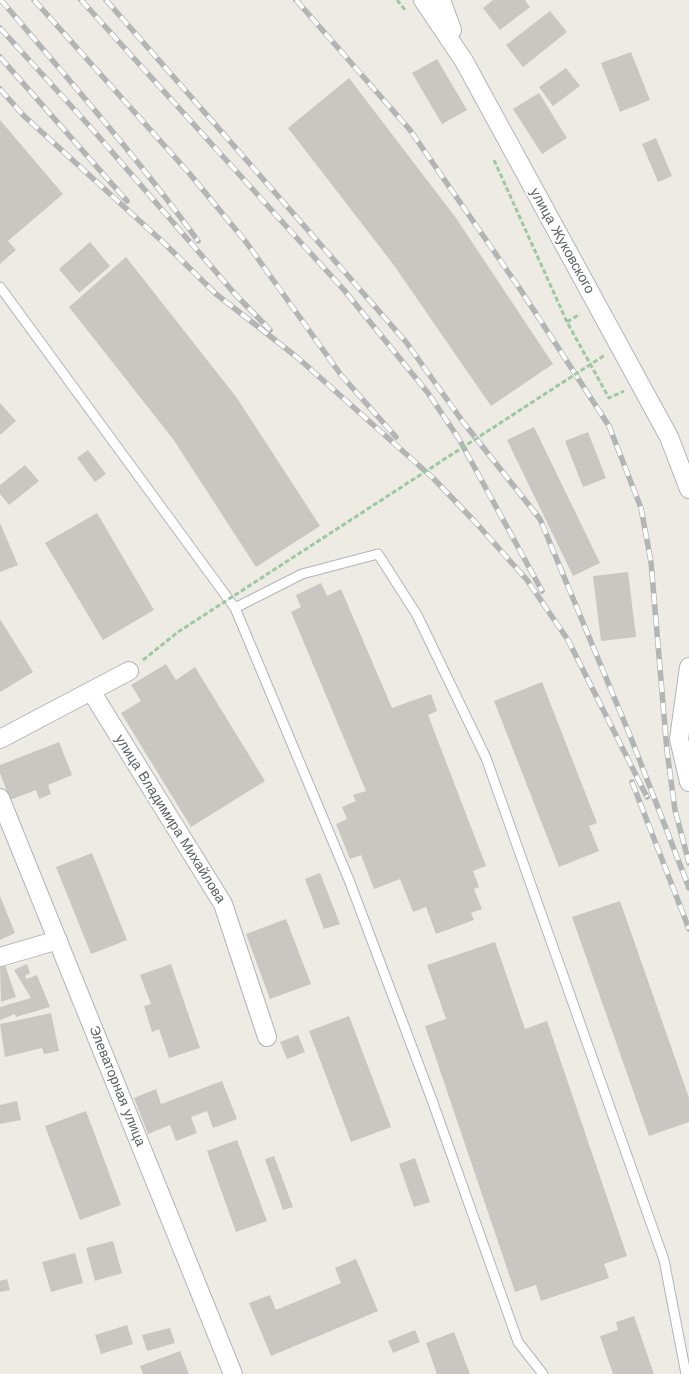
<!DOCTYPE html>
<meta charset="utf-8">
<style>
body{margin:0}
canvas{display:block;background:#eeebe4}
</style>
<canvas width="689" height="1374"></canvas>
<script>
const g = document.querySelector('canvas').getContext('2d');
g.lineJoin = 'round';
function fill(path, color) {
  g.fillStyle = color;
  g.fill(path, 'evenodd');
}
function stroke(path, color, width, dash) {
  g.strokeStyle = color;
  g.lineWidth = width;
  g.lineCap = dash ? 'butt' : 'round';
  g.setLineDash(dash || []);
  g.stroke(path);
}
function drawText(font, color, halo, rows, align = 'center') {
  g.font = font + ' "Work Sans",sans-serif';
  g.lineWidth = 4;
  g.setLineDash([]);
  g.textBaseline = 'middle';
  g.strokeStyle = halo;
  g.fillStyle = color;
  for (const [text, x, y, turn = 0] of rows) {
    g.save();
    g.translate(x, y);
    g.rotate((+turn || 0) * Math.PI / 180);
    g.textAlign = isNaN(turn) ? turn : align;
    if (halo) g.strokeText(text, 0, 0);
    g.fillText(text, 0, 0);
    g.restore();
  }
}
fill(new Path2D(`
 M493,0H525L530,7L500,30L483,8Z
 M550,11L567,32L523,67L506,45Z
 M631,52L650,100L620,112L601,63Z
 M437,59L467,110L442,124L412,73Z
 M566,68L580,86L553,106L539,87Z
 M349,78L456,218L553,364L491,406L393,264L288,128Z
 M539,93L567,138L542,154L513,109Z
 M0,120L63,194L8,241L16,250L0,264Z
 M656,138L672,176L658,182L642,144Z
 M90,242L110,266L79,293L59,269Z
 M126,257L237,398L320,526L256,567L173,439L69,307Z
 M0,403L16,421L0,435Z
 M534,427L600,563L573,576L507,440Z
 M588,432L606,478L583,487L565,441Z
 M88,450L106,474L95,482L77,458Z
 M25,465L39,481L9,505L0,494V485Z
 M97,513L154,610L103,640L45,543Z
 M0,523L18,565L0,572Z
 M628,572L636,637L601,641L593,576Z
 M321,583L327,596L341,589L392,708L431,694L437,711L428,715L486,866L473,871L479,887L474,889L482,909L471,913L474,920L436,934L426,907L413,912L400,879L374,889L361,855L350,859L336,824L347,819L342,807L356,801L353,795L366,791L291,612L301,607L296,595Z
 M0,619L33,672L0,692Z
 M166,664L176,680L195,667L265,781L191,827L121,713L141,701L131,685Z
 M542,682L597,823L589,826L599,851L559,867L494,701Z
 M59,742L72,775L48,785L51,794L39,799L36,790L10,800L0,773V765Z
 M92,853L127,940L91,954L56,867Z
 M320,873L340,924L324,929L305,879Z
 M0,896L15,933L0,940Z
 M620,901L689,1098V1122L649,1136L572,917Z
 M286,919L311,984L270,999L246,934Z
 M495,942L525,1029L547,1021L627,1256L604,1264L609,1278L541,1301L536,1285L515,1292L425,1026L446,1019L427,965Z
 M27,964L30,973L25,976L27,979L37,975L50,1007L16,1017L15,1014L0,1020V1007L31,998L14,970Z
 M171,964L200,1048L169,1058L159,1029L152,1032L144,1006L151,1004L140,975Z
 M5,965L16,997L1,1002L0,966Z
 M51,1013L59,1051L44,1054L42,1048L5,1057L0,1024Z
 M349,1016L391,1127L351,1142L309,1031Z
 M298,1035L305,1052L287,1059L280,1042Z
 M222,1081L237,1119L213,1128L207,1111L191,1117L197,1133L176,1141L170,1125L148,1134L134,1098L156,1089L161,1104Z
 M17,1101L21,1120L0,1124V1105Z
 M86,1111L121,1205L80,1220L45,1126Z
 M237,1140L267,1221L236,1232L207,1151Z
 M274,1156L293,1207L283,1210L265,1159Z
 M415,1158L430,1202L414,1207L399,1164Z
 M113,1241L122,1273L95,1281L86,1248Z
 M75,1253L83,1283L51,1292L42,1262Z
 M356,1259L378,1311L271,1356L249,1303L270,1295L276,1310L341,1283L335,1268Z
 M7,1279L10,1290L0,1292V1281Z
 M634,1316L654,1374H613L600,1336L618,1330L616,1322Z
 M127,1325L133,1344L101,1354L95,1335Z
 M170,1328L175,1343L147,1351L142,1335Z
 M415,1330L420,1342L393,1353L388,1341Z
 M454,1332L470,1374H437L426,1343Z
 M180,1351L189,1374H143L140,1366Z`), '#cac6c1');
const service = new Path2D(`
 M0,287L235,608L302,574L378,554L417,615L486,758L664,1260L686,1374
 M235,608L349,880L432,1100L518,1342L543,1374`);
const minor = new Path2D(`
 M423,0L464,61L669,437L689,489
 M441,0L452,30
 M689,667L679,739L689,782
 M91,691L223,904L267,1037
 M0,739L129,671
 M0,798L233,1374
 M0,957L58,940`);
stroke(service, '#b1b5b9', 11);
stroke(minor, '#b1b5b9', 20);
stroke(new Path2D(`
 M397,0L406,11
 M494,160L567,322L609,398L624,391
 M567,322L580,314
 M143,660L178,632`), '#9cc9a2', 3, [5, 2.5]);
stroke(service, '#fff', 9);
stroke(minor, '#fff', 18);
const rail = new Path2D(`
 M1,0C68,79 137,157 198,241
 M34,0L189,173L246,242L341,375L396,437
 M81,0L344,290L428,393L459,439L542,591
 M106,0L406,342L463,422L540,519L631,738L689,888
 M296,0L410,130L520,289L609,426L641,508L651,562L667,751L675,810L689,863
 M0,28L93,130L235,294L270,330
 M0,57L127,201
 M0,89L24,116L164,243L216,294L298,358L433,478L477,524L527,580L568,640L647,797
 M632,782L689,929`);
stroke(rail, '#b3b4b4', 5.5);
stroke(rail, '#fff', 4, [11]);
stroke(new Path2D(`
 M178,632L605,355`), '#9cc9a2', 3, [5, 2.5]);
drawText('14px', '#5c6164', '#fff', [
 ["улица Жуковского",562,241,61],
 ["улица Владимира Михайлова",170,819,58],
 ["Элеваторная улица",117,1086,68]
]);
</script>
